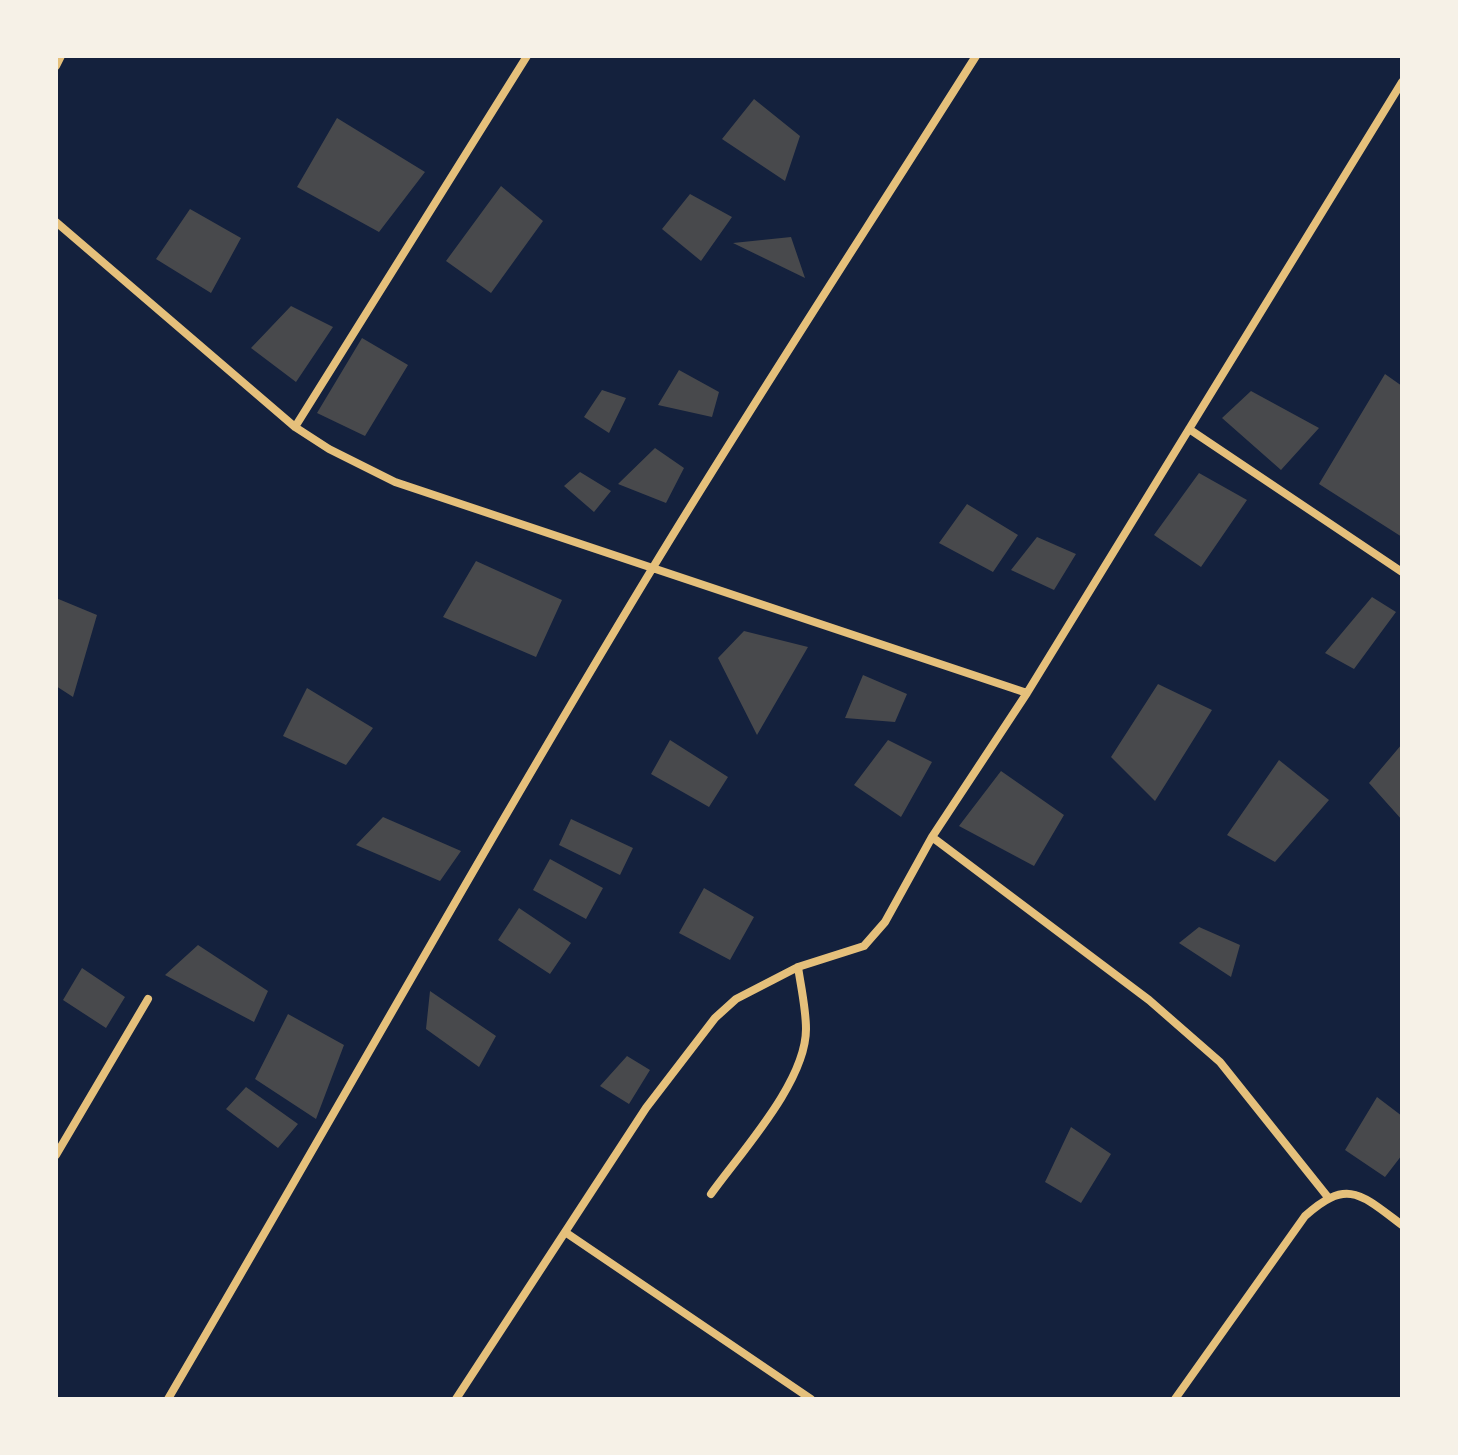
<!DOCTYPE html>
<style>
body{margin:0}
#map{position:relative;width:1458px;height:1455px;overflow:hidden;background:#14213d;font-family:Rubik,sans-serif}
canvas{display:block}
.frame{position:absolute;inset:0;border:58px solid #f6f1e7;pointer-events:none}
</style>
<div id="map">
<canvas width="1458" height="1455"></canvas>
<div class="frame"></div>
</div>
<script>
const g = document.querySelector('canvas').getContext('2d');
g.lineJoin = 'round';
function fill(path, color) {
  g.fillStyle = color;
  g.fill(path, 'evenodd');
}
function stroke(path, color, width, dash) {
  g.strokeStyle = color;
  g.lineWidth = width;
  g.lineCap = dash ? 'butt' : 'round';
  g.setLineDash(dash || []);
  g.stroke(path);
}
fill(new Path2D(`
 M754,99L800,136L785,181L722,139Z
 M337,118L425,172L379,232L297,187Z
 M501,186L543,221L491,293L446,261Z
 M690,194L732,217L701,261L662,229Z
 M190,209L241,238L211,293L156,259Z
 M791,237L805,278L733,243Z
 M291,306L333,327L296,382L251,348Z
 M362,338L408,365L365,436L317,413Z
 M679,370L719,392L712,417L658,405Z
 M1385,374L1402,386V537L1319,484Z
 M602,390L626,398L609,433L584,417Z
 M1251,391L1319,428L1281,470L1222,418Z
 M655,448L684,468L666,503L618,484Z
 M580,472L611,491L594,512L564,486Z
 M1199,473L1247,500L1201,567L1154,535Z
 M967,504L1018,535L993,572L939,543Z
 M1037,537L1076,554L1054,590L1011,570Z
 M476,561L562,600L536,657L443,617Z
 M1372,597L1396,612L1354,669L1325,653Z
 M56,598L97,615L73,697L56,686Z
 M744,631L808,647L757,735L718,658Z
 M863,675L907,694L895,722L845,718Z
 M1158,684L1212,710L1155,801L1111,757Z
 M307,688L373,728L346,765L283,736Z
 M670,740L728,777L709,807L651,774Z
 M888,740L932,762L901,817L854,785Z
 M1402,744V820L1369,783Z
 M1279,760L1329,800L1275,862L1227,835Z
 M1001,771L1064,815L1034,866L959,826Z
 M383,817L461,851L440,881L356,845Z
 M571,819L633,848L620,875L559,845Z
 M550,859L603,888L586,919L533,890Z
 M704,888L754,917L730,960L679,933Z
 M519,908L571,943L550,974L498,940Z
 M1199,927L1240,945L1231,977L1179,943Z
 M198,945L268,991L254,1022L165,975Z
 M82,968L125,997L106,1028L63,1000Z
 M430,991L496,1036L479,1067L426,1029Z
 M288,1014L344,1045L316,1119L255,1079Z
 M627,1056L650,1070L629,1104L600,1086Z
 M246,1087L298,1124L278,1148L226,1109Z
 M1377,1097L1402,1116V1155L1385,1177L1345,1150Z
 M1071,1127L1111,1154L1081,1203L1045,1182Z`), '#48494c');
stroke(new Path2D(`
 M56,66L61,56
 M56,222L295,427L329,449L395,482L1027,693
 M295,427L527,56
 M1189,429L1402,572
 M932,837L1149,1000L1220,1062L1327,1196
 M56,1155L148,999
 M711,1194C741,1152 806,1082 806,1029C806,1009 801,987 798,967
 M565,1232L811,1399
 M168,1399C330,1123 486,843 652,569C757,396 868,227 976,56
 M456,1399L646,1108L715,1018L736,999L798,967L864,946L885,922L932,837L1027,693L1402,82
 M1175,1399L1305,1216C1347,1178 1361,1194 1402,1225`), '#e5c07b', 8);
</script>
